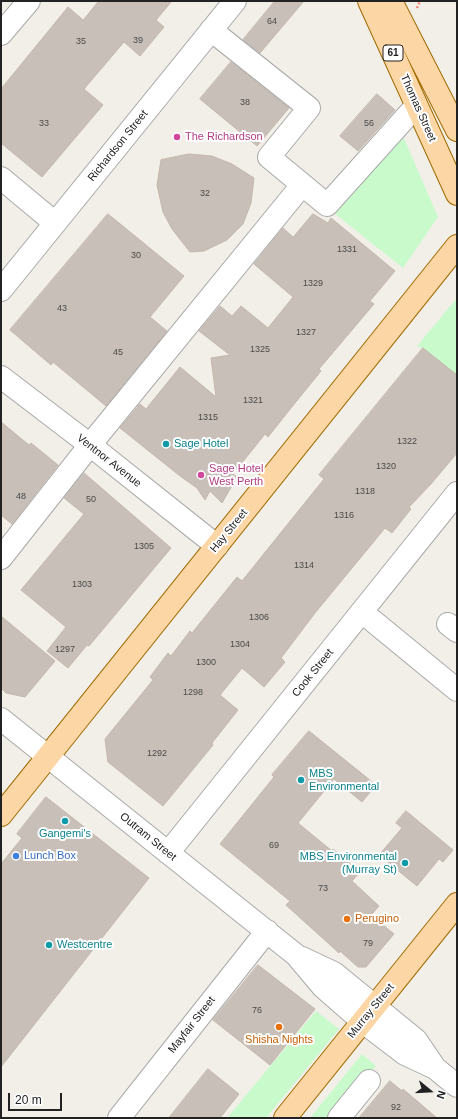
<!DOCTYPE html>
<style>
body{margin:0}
#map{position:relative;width:458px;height:1119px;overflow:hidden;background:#f2efe9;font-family:Helvetica,sans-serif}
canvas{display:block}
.frame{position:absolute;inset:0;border:2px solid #222;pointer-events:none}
.north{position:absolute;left:410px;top:1071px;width:40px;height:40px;-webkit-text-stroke:3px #fff;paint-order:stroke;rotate:108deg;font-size:11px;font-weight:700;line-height:16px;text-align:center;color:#222}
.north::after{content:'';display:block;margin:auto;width:14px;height:18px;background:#222;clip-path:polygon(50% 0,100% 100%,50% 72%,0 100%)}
.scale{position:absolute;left:8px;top:1093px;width:54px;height:18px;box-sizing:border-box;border:2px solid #222;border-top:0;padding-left:5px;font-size:12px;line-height:14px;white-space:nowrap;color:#222;-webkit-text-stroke:3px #fff;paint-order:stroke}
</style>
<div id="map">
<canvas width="458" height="1119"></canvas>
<div class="frame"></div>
<div class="north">N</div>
<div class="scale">20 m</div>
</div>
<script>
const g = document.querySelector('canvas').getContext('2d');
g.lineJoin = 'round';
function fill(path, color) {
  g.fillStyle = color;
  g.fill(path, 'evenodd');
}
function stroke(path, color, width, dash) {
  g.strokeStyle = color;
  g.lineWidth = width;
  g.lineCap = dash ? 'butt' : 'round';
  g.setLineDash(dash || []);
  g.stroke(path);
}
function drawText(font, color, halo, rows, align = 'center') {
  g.font = font + ' Helvetica,sans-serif';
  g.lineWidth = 4;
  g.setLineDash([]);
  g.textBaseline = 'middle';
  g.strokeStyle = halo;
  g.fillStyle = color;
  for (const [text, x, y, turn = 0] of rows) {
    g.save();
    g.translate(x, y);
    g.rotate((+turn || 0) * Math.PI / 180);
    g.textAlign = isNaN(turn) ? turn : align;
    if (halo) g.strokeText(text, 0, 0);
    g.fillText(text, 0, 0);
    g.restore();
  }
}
fill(new Path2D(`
 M402,134L438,217L403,268L334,213Z
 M457,298V377L423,348L417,346Z
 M316,1011L339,1029L266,1118H227Z
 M362,1054L376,1066L333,1118H310Z`), '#c8facc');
const building = new Path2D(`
 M99,1H172L156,20L164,27L140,56L124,42L84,89L103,105L42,177L1,143V89L68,7L83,20Z
 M275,1H304L260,53L243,40Z
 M231,62L289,108L257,146L200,99Z
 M377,94L395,110L358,151L340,136Z
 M189,154L212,156L232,164L254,178L251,203L243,224L227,240L204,251L190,252L172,229L163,212L157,185L161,160Z
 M108,214L184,276L150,317L167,331L106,406L53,362L51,365L10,330Z
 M313,214L328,223L331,218L395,271L370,301L374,304L319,369L321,371L291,408L268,437L265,434L233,474L237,477L222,503L210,491L205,500L197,488L180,476L120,428L140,404L146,409L180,367L216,397L211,358L230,355L199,331L220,306L232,316L241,306L268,328L293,297L254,264L283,228L293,237Z
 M423,348L457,375V453L431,484L409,507L411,509L392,533L385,528L315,613L281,658L285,662L264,687L242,668L220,695L238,710L212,743L213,745L163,806L108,762L105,739L153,680L150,677L168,653L171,656L190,631L192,633L237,577L242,581L324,479L319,475Z
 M1,422L29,445L31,443L58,465L12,524L1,515Z
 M84,473L171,548L89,646L87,645L68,668L47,651L66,627L21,590L84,514L64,498Z
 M1,616L55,661L25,697L6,693L1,688Z
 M309,731L376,785L362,802L334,779L298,823L332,851L333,849L360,872L352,881L379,906L371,915L394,934L366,967H358L340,951L339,953L286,905L290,901L220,844L274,777L272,775Z
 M46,797L149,878L1,1067V864L22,838L17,834Z
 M406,811L453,850L443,862L439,859L417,886L379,855L402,828L396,823Z
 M258,965L315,1009L270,1065L213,1020Z
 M208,1069L239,1094L220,1118H169Z
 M390,1081L402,1091L403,1089L437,1118H359Z`);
fill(building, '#c7bfb8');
stroke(building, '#c4b6ab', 1);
const minor = new Path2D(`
 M211,30L309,108L269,157L327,205L416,106
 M1,34L29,1
 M1,178L55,223
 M1,290L235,1
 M1,377L90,445L217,546
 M1,558L90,445L302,185
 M362,612L457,690
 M448,624L457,631
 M1,719L296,955L323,987L363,1022L405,1054L435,1068L457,1086
 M168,853L457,493
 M302,958L334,973L416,1040L435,1068
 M119,1118L267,931
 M339,1118L369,1081`);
const major = new Path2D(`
 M369,1L457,194
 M391,1L457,130
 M1,815L457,246
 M285,1118L457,904`);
stroke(minor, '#a9a9a9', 24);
stroke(major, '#a06b00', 24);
stroke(new Path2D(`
 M417,8L420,1`), '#fa8072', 2.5, [2, 2]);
stroke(minor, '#fff', 22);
stroke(major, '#fcd6a4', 22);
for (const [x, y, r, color] of [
 [177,137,4,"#d1479c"],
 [166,444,4,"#0f9aa8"],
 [201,475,4,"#d1479c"],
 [301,780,4,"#0f9aa8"],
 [65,821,4,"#0f9aa8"],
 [16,856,4,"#3f7fe0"],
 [405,863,4,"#0f9aa8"],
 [347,919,4,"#e8710a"],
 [49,945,4,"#0f9aa8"],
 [279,1027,4,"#e8710a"]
]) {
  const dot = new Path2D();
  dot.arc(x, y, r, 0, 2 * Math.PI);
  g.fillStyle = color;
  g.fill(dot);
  stroke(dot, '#fff', 1.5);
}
drawText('9px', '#4b4948', null, [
 ["64",272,22],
 ["39",138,41],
 ["35",81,42],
 ["38",245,103],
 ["33",44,124],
 ["56",369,124],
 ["32",205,194],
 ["1331",347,250],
 ["30",136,256],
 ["1329",313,284],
 ["43",62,309],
 ["1327",306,333],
 ["1325",260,350],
 ["45",118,353],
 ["1321",253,401],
 ["1315",208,418],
 ["1322",407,442],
 ["1320",386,467],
 ["1318",365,492],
 ["48",21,497],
 ["50",91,500],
 ["1316",344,516],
 ["1305",144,547],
 ["1314",304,566],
 ["1303",82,585],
 ["1306",259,618],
 ["1304",240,645],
 ["1297",65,650],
 ["1300",206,663],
 ["1298",193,693],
 ["1292",157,754],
 ["69",274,846],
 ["73",323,889],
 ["79",368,944],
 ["76",257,1011],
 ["92",396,1108]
]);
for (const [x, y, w] of [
 [393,53,20]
]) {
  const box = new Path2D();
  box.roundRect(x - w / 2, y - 8, w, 16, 3);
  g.fillStyle = '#fff';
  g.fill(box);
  stroke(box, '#222', 1);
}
drawText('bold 10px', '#222', null, [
 ["61",393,53]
]);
drawText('11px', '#222', '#fff', [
 ["Thomas Street",418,108,66],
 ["Richardson Street",118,146,-51],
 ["Ventnor Avenue",109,461,38],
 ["Hay Street",229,531,-51],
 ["Cook Street",313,673,-51],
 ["Outram Street",148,837,39],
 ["Murray Street",371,1011,-51],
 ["Mayfair Street",192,1025,-52]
]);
drawText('11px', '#b23c85', '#fff', [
 ["The Richardson",185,137],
 ["Sage Hotel",209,469],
 ["West Perth",209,482]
], 'left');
drawText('11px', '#0d838f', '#fff', [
 ["Sage Hotel",174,444],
 ["MBS",309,774],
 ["Environmental",309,787],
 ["Gangemi's",65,834,"center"],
 ["MBS Environmental",397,857,"right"],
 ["(Murray St)",397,870,"right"],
 ["Westcentre",57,945]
], 'left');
drawText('11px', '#366cbe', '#fff', [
 ["Lunch Box",24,856]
], 'left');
drawText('11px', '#c56008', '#fff', [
 ["Perugino",355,919],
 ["Shisha Nights",279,1040,"center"]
], 'left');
</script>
